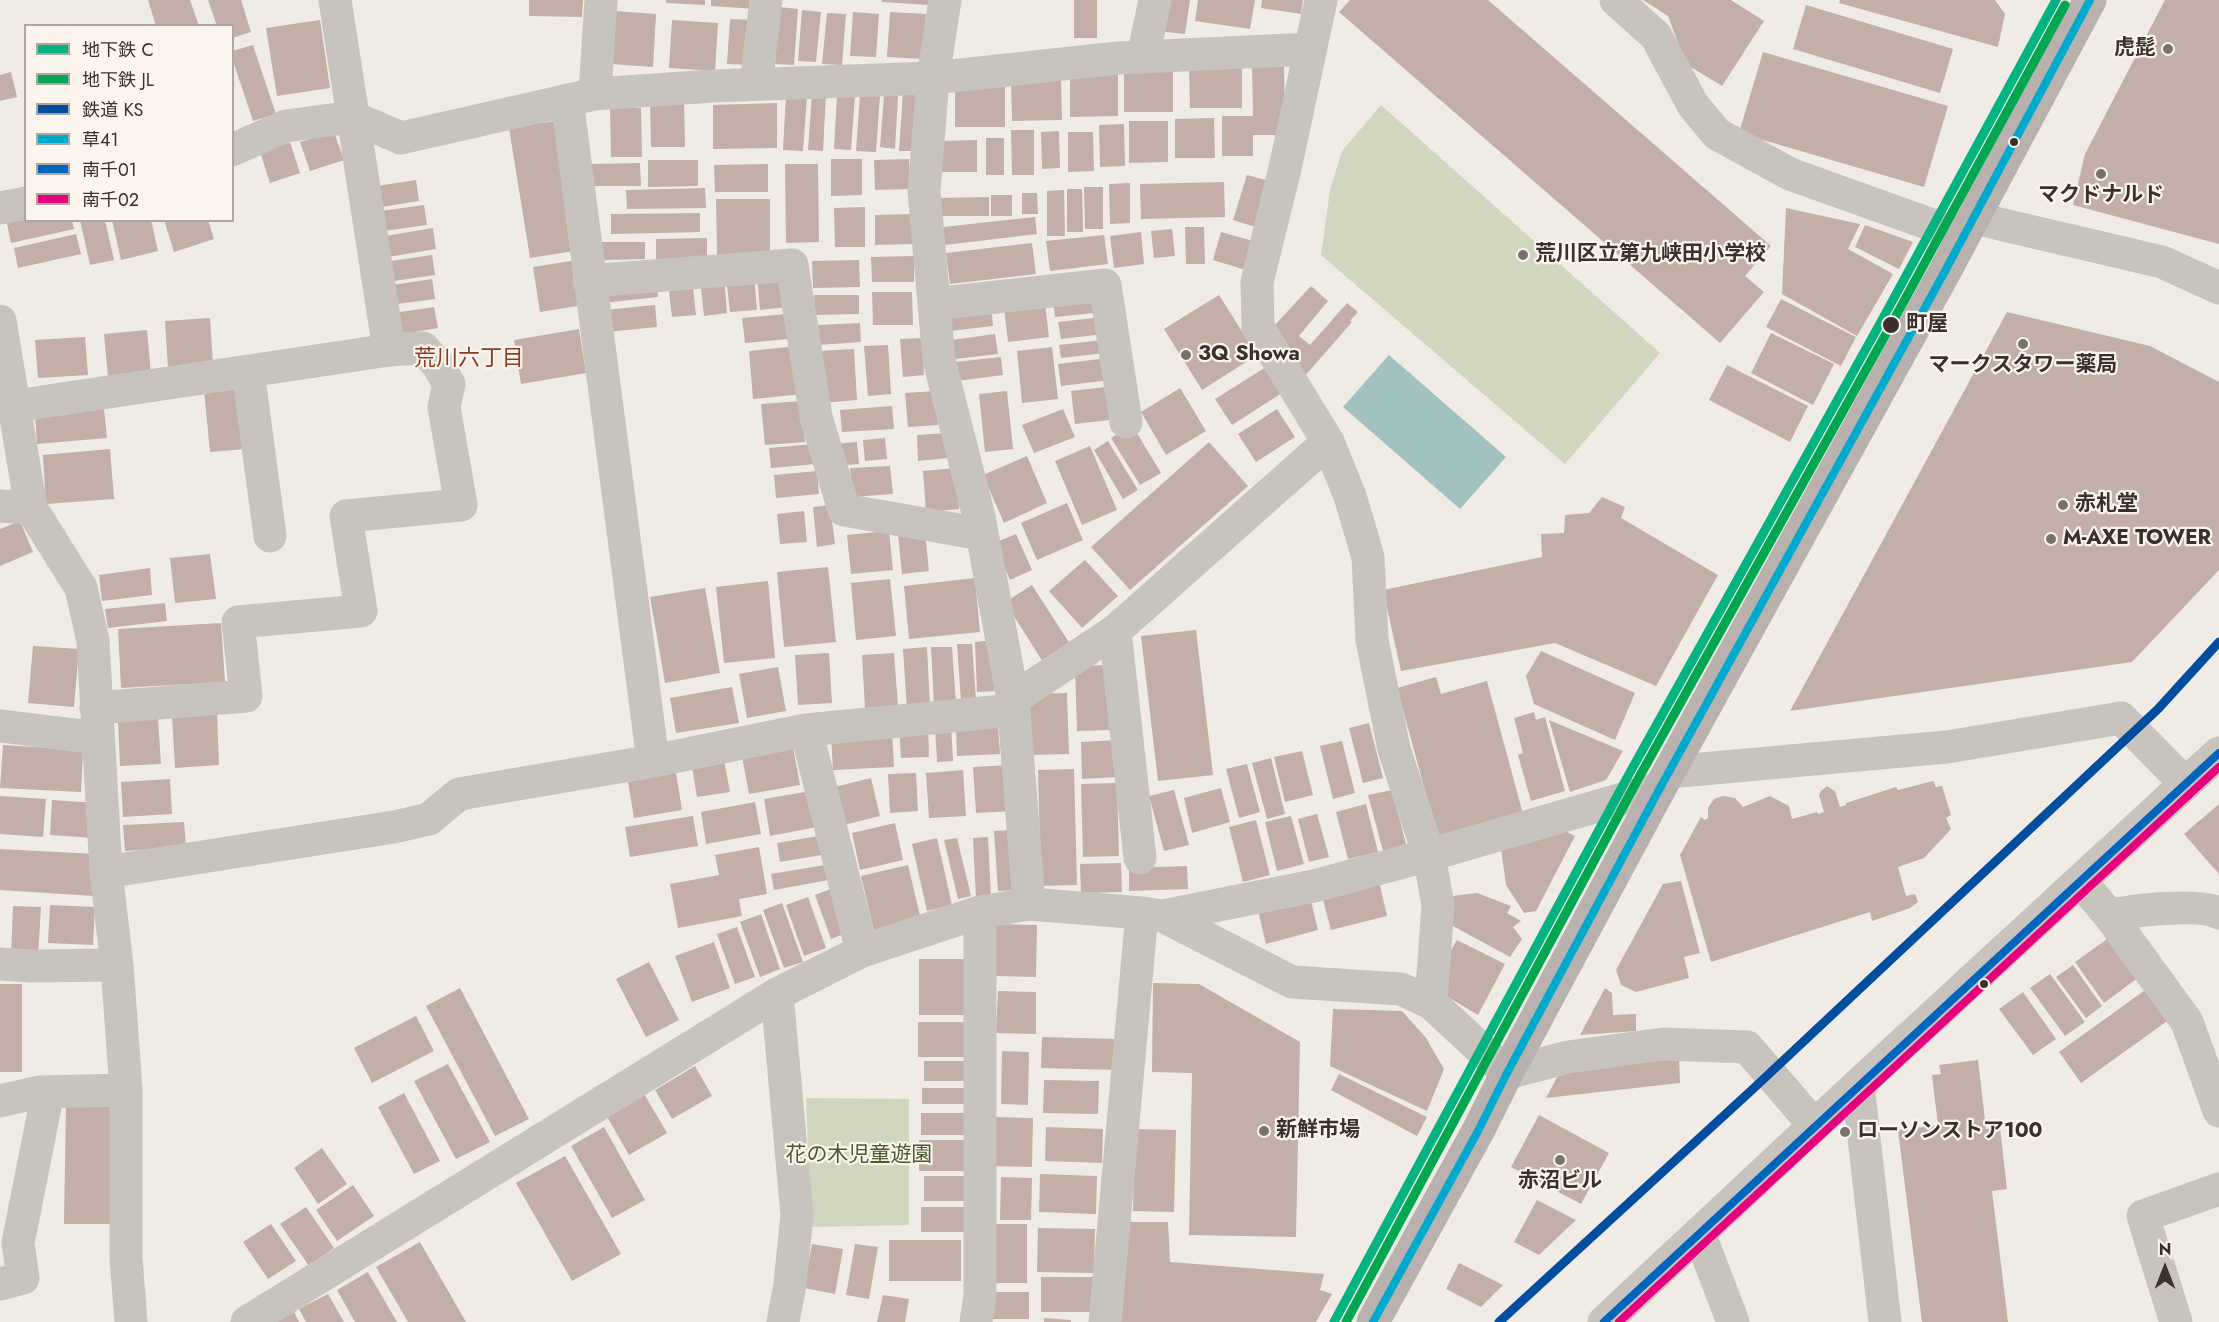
<!DOCTYPE html>
<meta charset="utf-8">
<style>
body{margin:0}
#map{position:relative;width:2219px;height:1322px;overflow:hidden;background:#f0ebe5;font-family:Jost,"Noto Sans JP",sans-serif}
canvas{display:block}
.legend{position:absolute;left:24px;top:24px;width:210px;height:198px;box-sizing:border-box;background:#fbf5ee;border:2px solid #aea6a0;margin:0;padding:8px 10px;list-style:none;font-size:18px;color:#3b302b}
.legend li{display:flex;align-items:center;gap:12px;height:30px}
.legend b{width:30px;border:2px solid #aea6a0}
.north{position:absolute;left:2135px;top:1238px;width:60px;height:60px;-webkit-text-stroke:4px #fbf5ee;paint-order:stroke;rotate:0deg;font-size:16px;font-weight:700;line-height:24px;text-align:center;color:#3b302b}
.north::after{content:'';display:block;margin:auto;width:21px;height:27px;background:#3b302b;clip-path:polygon(50% 0,100% 100%,50% 72%,0 100%)}
</style>
<div id="map">
<canvas width="2219" height="1322"></canvas>
<ul class="legend">
<li><b style="height:8px;background:#03b480"></b>地下鉄 C</li>
<li><b style="height:8px;background:#00a650"></b>地下鉄 JL</li>
<li><b style="height:8px;background:#014ea0"></b>鉄道 KS</li>
<li><b style="height:8px;background:#00a9ce"></b>草41</li>
<li><b style="height:8px;background:#0065bd"></b>南千01</li>
<li><b style="height:8px;background:#e5007d"></b>南千02</li>
</ul>
<div class="north">N</div>
</div>
<script>
const g = document.querySelector('canvas').getContext('2d');
g.lineJoin = 'round';
function fill(path, color) {
  g.fillStyle = color;
  g.fill(path, 'evenodd');
}
function stroke(path, color, width, dash) {
  g.strokeStyle = color;
  g.lineWidth = width;
  g.lineCap = dash ? 'butt' : 'round';
  g.setLineDash(dash || []);
  g.stroke(path);
}
function drawText(font, color, halo, rows, align = 'center') {
  g.font = font + ' Jost,"Noto Sans JP",sans-serif';
  g.lineWidth = 4.5;
  g.setLineDash([]);
  g.textBaseline = 'middle';
  g.strokeStyle = halo;
  g.fillStyle = color;
  for (const [text, x, y, turn = 0] of rows) {
    g.save();
    g.translate(x, y);
    g.rotate((+turn || 0) * Math.PI / 180);
    g.textAlign = isNaN(turn) ? turn : align;
    if (halo) g.strokeText(text, 0, 0);
    g.fillText(text, 0, 0);
    g.restore();
  }
}
fill(new Path2D(`
 M1381,105L1660,353L1565,464L1321,255L1330,190L1342,151Z
 M806,1098L909,1099V1225L811,1227Z`), '#d1d6bf');
fill(new Path2D(`
 M1389,355L1506,457L1460,509L1343,407Z`), '#a1c2c1');
fill(new Path2D(`
 M148,0H190L199,26H156Z
 M208,0H241L251,32L232,38V26H217Z
 M529,0H583L582,17L529,16Z
 M666,0H705V5L666,3Z
 M711,0H756V9L711,6Z
 M882,0H930L929,5L882,2Z
 M1074,0H1097V38H1074Z
 M1162,0H1190L1185,34L1158,31Z
 M1198,0H1255L1250,29L1195,21Z
 M1262,0H1303L1301,14L1261,8Z
 M1350,0H1488L1771,246L1745,276L1764,292L1720,343L1339,12Z
 M1643,0H1731L1764,21L1722,86L1686,64L1668,16Z
 M1840,0H1995L2005,14L1998,47L1839,3Z
 M2165,0H2219V244L2073,205L2085,154Z
 M1806,5L1953,49L1940,93L1793,49Z
 M779,7L798,9L794,65L775,64Z
 M802,10L821,12L816,62L798,61Z
 M615,11L656,14L653,67L611,64Z
 M853,12L879,14L876,57L850,56Z
 M890,12L926,14L923,59L887,57Z
 M827,13L846,14L842,65L822,64Z
 M730,19L755,20L753,65L727,64Z
 M320,20L330,88L277,96L266,28Z
 M672,20L718,23L715,71L669,68Z
 M253,45L276,114L253,121L232,58V51Z
 M1763,52L1948,106L1924,187L1739,133Z
 M1284,64L1285,135H1253V156H1222V116H1253L1252,65Z
 M1242,65V108H1190L1189,66Z
 M1173,69V112H1124V70Z
 M11,72L17,97L0,101V75Z
 M1118,74V116L1070,117V75Z
 M1011,79H1061L1062,120L1012,121Z
 M955,86H1005V127H955Z
 M903,92L917,93L913,151H899Z
 M812,93L826,94L823,151L808,150Z
 M860,94L880,95L876,152L856,151Z
 M786,95L807,97L803,151L783,150Z
 M837,95L855,96L851,150L834,149Z
 M884,95L898,96L895,149L880,147Z
 M684,99L685,147H651L650,100Z
 M777,103V148L713,149V105Z
 M610,108H641L642,157H611Z
 M1214,118L1215,158H1175V119Z
 M554,121L574,251L530,258L509,128Z
 M1129,121H1168V162L1129,163Z
 M1124,124L1125,166L1100,167L1099,125Z
 M1011,130H1034V175H1012Z
 M1059,131L1060,168L1042,169L1041,132Z
 M334,132L344,160L310,171L300,142Z
 M1068,132H1093L1094,171L1068,172Z
 M986,138H1004V175H986Z
 M977,140V172H942V141Z
 M290,142L300,173L270,183L260,152Z
 M831,159H862V195L831,196Z
 M909,159L910,189L875,190L874,160Z
 M648,160H698V186L648,187Z
 M640,163L641,186H589L588,164Z
 M768,164V192H715L714,165Z
 M785,164H818L819,242L786,243Z
 M1247,175L1276,183L1262,229L1233,220Z
 M416,180L419,201L375,208L371,187Z
 M1224,182L1225,217L1141,219L1140,184Z
 M1130,183V223L1110,224L1109,184Z
 M1084,187H1103V229H1085Z
 M705,188L706,208L627,209L626,190Z
 M1067,189H1082L1083,232H1067Z
 M1064,190L1065,236H1047V191Z
 M1022,193H1037L1038,214H1022Z
 M991,195H1012V216H991Z
 M989,197V216H936V198Z
 M716,199H770V255H717Z
 M424,205L427,225L377,232L374,212Z
 M865,207V247H835L834,208Z
 M1786,208L1860,224L1848,249L1893,274L1857,336L1782,294Z
 M700,213V232L611,234V214Z
 M26,214V220H72L74,229L11,243L6,219Z
 M914,214L915,244L875,245V215Z
 M1035,217L1037,234L945,245L943,227Z
 M80,220H105L114,260L90,265Z
 M112,220H151L158,251L121,260Z
 M164,220H208L214,239L174,252Z
 M1865,225L1913,242L1899,269L1855,247Z
 M1185,227H1204L1205,264H1186Z
 M433,228L436,249L382,258L379,237Z
 M1172,229L1175,256L1154,258L1151,231Z
 M1141,232L1144,264L1114,268L1110,236Z
 M1221,232L1260,243L1252,272L1213,260Z
 M76,234L81,254L18,268L14,248Z
 M1104,235L1108,264L1050,271L1046,241Z
 M707,238V262H656V239Z
 M600,242H645V259L600,260Z
 M1032,243L1036,274L950,284L946,253Z
 M432,255L435,275L387,282L384,262Z
 M914,256V282H872L871,257Z
 M577,260L584,305L540,312L533,267Z
 M859,260L860,287L813,288L812,261Z
 M784,271L788,307L760,310L757,273Z
 M754,275L757,310L730,312L726,277Z
 M724,277L727,313L704,316L700,279Z
 M432,279L435,299L390,305L386,286Z
 M656,279L658,297L603,303L602,285Z
 M692,279L696,315L672,317L668,282Z
 M1311,286L1328,301L1299,336L1310,345L1347,303L1358,312L1350,321L1352,322L1304,377L1273,327Z
 M872,292H912L913,325H873Z
 M1100,292L1103,312L1055,317L1053,297Z
 M814,295H859V314L815,315Z
 M1219,295L1257,355L1202,390L1164,329Z
 M1781,299L1856,337L1841,366L1766,327Z
 M991,303L993,326L950,331L947,308Z
 M1045,303L1049,337L1008,342L1004,308Z
 M655,305L657,327L607,332L605,310Z
 M434,307L438,328L396,335L393,313Z
 M2007,312L2150,346L2219,382V570L2132,662L1790,711Z
 M786,314L788,339L745,343L742,318Z
 M1102,317L1104,334L1061,339L1058,322Z
 M210,318L213,365L168,368L165,321Z
 M860,323L861,342L818,345L817,325Z
 M579,329L586,373L521,384L514,340Z
 M147,330L151,374L108,377L104,334Z
 M1771,333L1834,364L1813,405L1751,373Z
 M995,334L998,354L954,359L952,340Z
 M85,337L88,375L38,378L35,340Z
 M922,338L924,375L903,377L900,339Z
 M1103,340L1105,353L1061,358L1059,345Z
 M888,345L891,394L868,396L864,346Z
 M798,346L803,394L753,399L749,351Z
 M1052,347L1058,399L1022,403L1017,351Z
 M854,349L857,400L822,403L819,351Z
 M1001,357L1003,375L957,381L955,362Z
 M1108,358L1110,380L1061,386L1058,364Z
 M1727,365L1808,406L1790,442L1709,400Z
 M1266,367L1282,393L1232,425L1215,399Z
 M238,386L245,449L210,452L204,390Z
 M1114,386L1118,419L1075,424L1071,391Z
 M1180,388L1206,431L1166,455L1141,412Z
 M936,391L938,425L908,427L905,393Z
 M1007,391L1013,449L985,452L979,394Z
 M801,401L805,442L765,445L761,404Z
 M892,406L894,429L842,432L840,410Z
 M104,409L107,438L37,444L35,414Z
 M1063,409L1075,437L1034,453L1022,425Z
 M1277,409L1295,437L1256,462L1238,434Z
 M1132,425L1161,473L1140,485L1111,438Z
 M947,433L948,458L918,461L917,435Z
 M885,438L887,459L865,461L863,440Z
 M1108,441L1138,490L1123,499L1094,450Z
 M857,442L859,464L835,466L833,444Z
 M1209,442L1248,486L1130,590L1091,547Z
 M814,444L816,464L771,468L769,448Z
 M1090,446L1117,510L1082,525L1055,461Z
 M110,449L114,499L46,504L43,455Z
 M1027,456L1047,503L1004,523L983,475Z
 M890,466L893,494L852,497L850,468Z
 M956,468L959,509L926,512L923,471Z
 M817,471L819,494L776,498L774,475Z
 M1602,497L1625,507L1621,518L1718,575L1656,686L1555,643L1401,671L1383,590L1542,557L1541,534L1564,533L1565,515L1589,513Z
 M1067,503L1083,540L1037,560L1021,523Z
 M830,505L835,544L817,547L813,507Z
 M804,511L807,542L780,544L777,514Z
 M20,521L33,552L0,566V529Z
 M889,531L893,570L851,574L847,535Z
 M925,532L929,571L902,574L898,534Z
 M1016,534L1032,570L1010,580L994,543Z
 M210,554L216,599L175,603L170,558Z
 M1085,560L1118,596L1082,628L1049,591Z
 M828,567L836,642L784,647L777,572Z
 M150,568L152,595L102,601L99,575Z
 M975,578L980,632L909,639L904,586Z
 M890,579L896,636L856,640L851,583Z
 M768,581L775,658L724,663L716,587Z
 M1032,585L1070,644L1043,662L1005,602Z
 M705,588L720,673L665,683L650,597Z
 M165,603L167,621L108,628L105,609Z
 M221,623L225,682L121,688L118,629Z
 M1196,630L1213,775L1158,781L1141,636Z
 M995,640L999,691L977,692L975,642Z
 M957,644H972L976,699L961,701Z
 M33,646L79,649L74,707L28,703Z
 M927,647L930,708L907,710L903,649Z
 M931,647H952L956,703L934,705Z
 M1541,651L1635,693L1615,740L1534,704L1526,676Z
 M829,653L832,703L798,705L795,655Z
 M894,653L898,706L865,708L862,655Z
 M1109,665L1111,730L1077,731L1075,666Z
 M778,667L786,711L747,718L739,674Z
 M1436,677L1441,694L1487,681L1523,814L1438,838L1397,688Z
 M732,687L739,723L676,733L670,698Z
 M1067,693L1069,754L1028,755L1027,694Z
 M1534,712L1536,720L1545,717L1565,791L1531,801L1518,755L1523,753L1514,718Z
 M217,713L219,765L175,768L172,716Z
 M158,719L161,764L120,766L118,721Z
 M1549,720L1623,751L1606,780L1570,792Z
 M1369,723L1383,778L1363,783L1349,728Z
 M928,724L929,757L901,758L899,725Z
 M935,725H951L953,761L937,762Z
 M998,725L1000,754L957,756L956,727Z
 M892,731L894,767L833,770L831,735Z
 M1118,740L1119,777L1082,779L1081,742Z
 M1342,741L1355,793L1333,799L1320,746Z
 M3,745L83,750L81,792L0,788Z
 M793,747L800,785L749,794L742,757Z
 M1302,751L1313,795L1285,802L1274,757Z
 M723,755L730,792L697,797L691,761Z
 M1271,758L1285,814L1267,819L1252,763Z
 M1247,764L1260,812L1239,818L1226,769Z
 M1010,765L1013,811L976,813L973,767Z
 M1074,769L1077,885L1041,886L1038,770Z
 M963,770L966,816L929,818L926,773Z
 M676,773L682,810L634,818L628,782Z
 M916,773L918,811L890,813L888,774Z
 M871,778L880,816L844,825L835,787Z
 M170,779L172,814L123,817L121,782Z
 M1933,781L1936,787L1942,786L1951,815L1946,818L1951,829L1924,858L1898,867L1906,896L1915,894L1918,902L1910,908L1872,921L1870,912L1711,962L1680,855L1701,817L1705,820L1708,818V808L1714,799L1723,796L1735,798L1743,807L1770,796L1789,806L1792,819L1817,812L1818,814L1824,812L1819,795L1821,791L1827,786L1835,791L1840,807L1846,805V803L1896,787L1898,790Z
 M1117,783L1119,856L1083,857L1081,784Z
 M1221,788L1230,822L1192,833L1184,798Z
 M1174,790L1189,845L1164,851L1149,796Z
 M1392,790L1406,844L1383,851L1368,795Z
 M811,791L817,827L770,836L764,799Z
 M0,796L46,799L43,837L0,834Z
 M52,800L97,803L95,838L50,835Z
 M755,802L761,834L706,844L701,812Z
 M1366,804L1378,852L1348,859L1336,812Z
 M2219,804V874L2184,834Z
 M1317,814L1329,857L1309,862L1298,819Z
 M693,816L698,846L630,857L625,827Z
 M1291,816L1304,864L1277,871L1265,822Z
 M1256,820L1270,875L1243,882L1229,827Z
 M184,822L186,847L125,851L123,825Z
 M895,823L903,860L860,870L852,833Z
 M1013,830L1017,890L998,891L994,831Z
 M1565,831L1575,836L1536,911L1524,913L1506,885L1501,849Z
 M824,835L827,854L780,862L777,843Z
 M988,837L991,898L976,899L973,838Z
 M937,838L952,905L927,911L912,844Z
 M957,838L971,896L958,899L944,840Z
 M759,847L767,894L739,899L742,916L678,928L670,884L719,875L715,855Z
 M0,849L96,854L94,896L0,890Z
 M1121,863L1122,892L1081,893L1080,864Z
 M831,864L834,879L774,890L771,874Z
 M908,865L921,920L874,931L861,876Z
 M1187,866L1188,889L1129,891V868Z
 M1379,881L1387,916L1331,930L1322,896Z
 M1681,881L1700,953L1684,957L1689,978L1636,992L1621,985L1616,970L1663,884Z
 M833,888L849,932L831,939L815,895Z
 M1309,893L1318,930L1266,944L1257,906Z
 M1477,893L1511,906L1507,913L1521,921L1513,927L1522,939L1510,957L1453,926V896Z
 M808,897L826,948L804,956L786,905Z
 M782,903L803,962L784,968L763,910Z
 M50,905L95,907L93,945L48,943Z
 M13,906L41,907L38,957L11,955Z
 M761,914L780,969L760,977L740,922Z
 M995,924L1037,925L1036,977L994,976Z
 M737,927L755,977L735,984L717,934Z
 M2110,937L2139,977L2104,1003L2075,962Z
 M1457,940L1505,964L1478,1015L1443,994V964Z
 M714,942L730,988L692,1002L675,956Z
 M919,959H970V1015H919Z
 M649,962L679,1020L646,1037L616,979Z
 M2073,965L2102,1006L2086,1018L2056,977Z
 M2050,974L2085,1022L2065,1036L2030,988Z
 M1153,983L1199,984L1300,1042L1296,1237L1189,1235L1192,1073L1152,1072Z
 M0,984H22V1072H0Z
 M460,988L529,1119L495,1136L426,1006Z
 M1605,988L1612,993L1613,1015L1636,1014V1031L1580,1035Z
 M2148,988L2170,1019L2081,1083L2059,1052Z
 M998,991L1036,992V1034L996,1033Z
 M2023,992L2056,1039L2033,1055L1999,1009Z
 M1333,1009L1402,1011L1426,1038L1444,1069L1427,1111L1330,1066Z
 M416,1016L434,1051L372,1083L354,1048Z
 M918,1022H971V1057H918Z
 M1042,1037L1118,1039L1117,1070L1041,1068Z
 M1002,1051L1029,1052L1028,1105L1001,1104Z
 M1679,1057L1680,1083L1546,1098L1561,1070Z
 M1978,1060L1986,1129L2000,1127L2007,1189L1992,1191L2008,1322H1922L1898,1130L1938,1125L1932,1075L1941,1074L1939,1065Z
 M924,1061H968V1081H924Z
 M448,1064L490,1142L456,1159L414,1081Z
 M695,1066L712,1096L672,1119L655,1090Z
 M1339,1074L1427,1117L1417,1136L1331,1090Z
 M1044,1080L1099,1081L1098,1114L1043,1113Z
 M922,1088H966V1104H922Z
 M643,1092L667,1133L629,1155L605,1113Z
 M404,1093L440,1161L414,1174L378,1107Z
 M66,1105H116L114,1224H64Z
 M921,1113H968V1135H921Z
 M1539,1115L1609,1153L1581,1204L1511,1167Z
 M994,1117L1033,1118L1032,1167L993,1166Z
 M604,1127L645,1200L612,1218L571,1146Z
 M1046,1127L1103,1129L1102,1163L1045,1161Z
 M1135,1129L1176,1130L1174,1212L1133,1211Z
 M919,1140H970V1171H919Z
 M322,1148L347,1184L318,1204L294,1168Z
 M565,1156L621,1254L572,1281L516,1183Z
 M1040,1174L1097,1176L1096,1214L1039,1212Z
 M924,1176H970V1201H924Z
 M1001,1177L1032,1178L1031,1220H1000Z
 M353,1185L374,1216L337,1241L316,1210Z
 M1537,1200L1576,1220L1539,1255L1514,1242Z
 M306,1207L334,1248L309,1266L280,1224Z
 M921,1207H972V1232H921Z
 M1125,1222H1168L1170,1262L1324,1274L1320,1290L1332,1294L1316,1322H1114Z
 M271,1224L296,1261L268,1279L243,1242Z
 M991,1224H1027V1283H991Z
 M1038,1228L1095,1229L1094,1273L1037,1272Z
 M889,1240H961V1281H889Z
 M420,1242L466,1322H408L376,1267Z
 M812,1244L843,1249L835,1294L804,1288Z
 M855,1244L878,1247L869,1299L846,1295Z
 M1459,1263L1503,1285L1481,1307L1446,1289Z
 M368,1272L397,1322H355L337,1290Z
 M1041,1277H1095V1312H1041Z
 M992,1292H1029V1319H992Z
 M328,1294L344,1322H306L299,1309Z
 M883,1295L909,1299L905,1322H877Z
 M294,1312L299,1322H276Z
 M1044,1318L1071,1320V1322H1044Z`), '#c3afa7');
stroke(new Path2D(`
 M335,0L389,350
 M945,0L933,78L924,191L939,360L979,517L1013,699L1029,904
 M1321,0L1286,164L1257,282L1258,327L1328,442L1350,496L1368,557L1372,640L1394,749L1429,855L1438,905L1431,1003
 M1616,0L1656,36L1693,105L1717,134L1790,174L1963,236
 M1143,57L1155,0
 M756,84L766,0
 M595,94L601,0
 M567,100L653,761
 M232,150L286,126L352,117L401,138L595,94L713,86L933,78L1118,58L1311,49
 M0,208L26,203
 M1974,218L2162,262L2219,288
 M589,281L792,265L816,417L844,510L982,534
 M934,304L1105,285L1126,422
 M0,321L31,508L81,588L93,641L106,872L117,965L126,1090V1258L131,1322
 M248,371L270,536
 M15,406L389,350L423,348L438,365L449,384L444,407L461,505L346,516L361,611L238,622L246,696L96,708
 M0,506L31,508
 M1115,631L1140,858
 M1013,699L1115,631L1328,442
 M0,726L98,738
 M806,730L862,951
 M1669,772L1947,747L2121,718L2186,784
 M106,872L394,827L429,819L459,794L653,761L806,730L1014,710
 M2080,881L2110,916L2187,1022L2219,1111
 M1163,916L1314,886L1429,855L1660,788
 M2110,916C2132,910 2200,903 2219,913
 M0,964L31,966L117,965
 M777,994L797,1215L790,1284L783,1322
 M1858,1085L1885,1322
 M0,1101L39,1092L126,1090
 M1699,1233L1733,1322
 M0,1284L23,1278L18,1243L48,1092
 M247,1322L777,994L862,951L980,912L1029,904L1142,913L1163,916L1292,982L1401,989L1431,1003L1507,1073L1568,1057L1663,1044L1747,1047L1814,1125
 M976,1322L980,1296V912
 M1105,1322L1142,913
 M1604,1322L1845,1097L2219,753
 M2176,1322L2143,1216L2219,1189`), '#c9c3be', 33);
stroke(new Path2D(`
 M1373,1322L1478,1131L1507,1073L1660,788L1944,273L2090,0`), '#b8b1ad', 33);
stroke(new Path2D(`
 M1373,1322L1478,1131L1507,1073L1660,788L1944,273L2090,0`), '#00a9ce', 8);
stroke(new Path2D(`
 M1604,1322L2219,753`), '#0065bd', 8);
stroke(new Path2D(`
 M1619,1322L2219,767`), '#e5007d', 8);
stroke(new Path2D(`
 M1499,1322L1754,1088L2158,709L2219,642`), '#014ea0', 9);
stroke(new Path2D(`
 M1334,1322L1628,776L1882,320L2056,0`), '#03b480', 9);
stroke(new Path2D(`
 M1346,1322L1637,781L1891,325L2065,5`), '#00a650', 9);
for (const [x, y, r, color] of [
 [2168,49,6,"#7a716c"],
 [2014,142,5,"#3b302b"],
 [2101,174,6,"#7a716c"],
 [1523,255,6,"#7a716c"],
 [1891,325,9,"#3b302b"],
 [2023,344,6,"#7a716c"],
 [1186,355,6,"#7a716c"],
 [2063,505,6,"#7a716c"],
 [2051,539,6,"#7a716c"],
 [1984,984,5,"#3b302b"],
 [1264,1131,6,"#7a716c"],
 [1845,1132,6,"#7a716c"],
 [1560,1160,6,"#7a716c"]
]) {
  const dot = new Path2D();
  dot.arc(x, y, r, 0, 2 * Math.PI);
  g.fillStyle = color;
  g.fill(dot);
  stroke(dot, '#fbf5ee', 2);
}
drawText('bold 21px', '#3b302b', '#fbf5ee', [
 ["虎髭",2156,49,"right"],
 ["マクドナルド",2101,196,"center"],
 ["荒川区立第九峡田小学校",1535,255],
 ["3Q Showa",1198,355],
 ["マークスタワー薬局",2023,366,"center"],
 ["赤札堂",2075,505],
 ["M-AXE TOWER",2063,539],
 ["新鮮市場",1276,1131],
 ["ローソンストア100",1857,1132],
 ["赤沼ビル",1560,1182,"center"]
], 'left');
drawText('bold 21px', '#3b302b', '#fbf5ee', [
 ["町屋",1906,325]
], 'left');
drawText('21px', '#4a5a2e', '#fbf5ee', [
 ["花の木児童遊園",859,1156]
]);
drawText('22px', '#8c3b22', '#fbf5ee', [
 ["荒川六丁目",469,360]
]);
</script>
